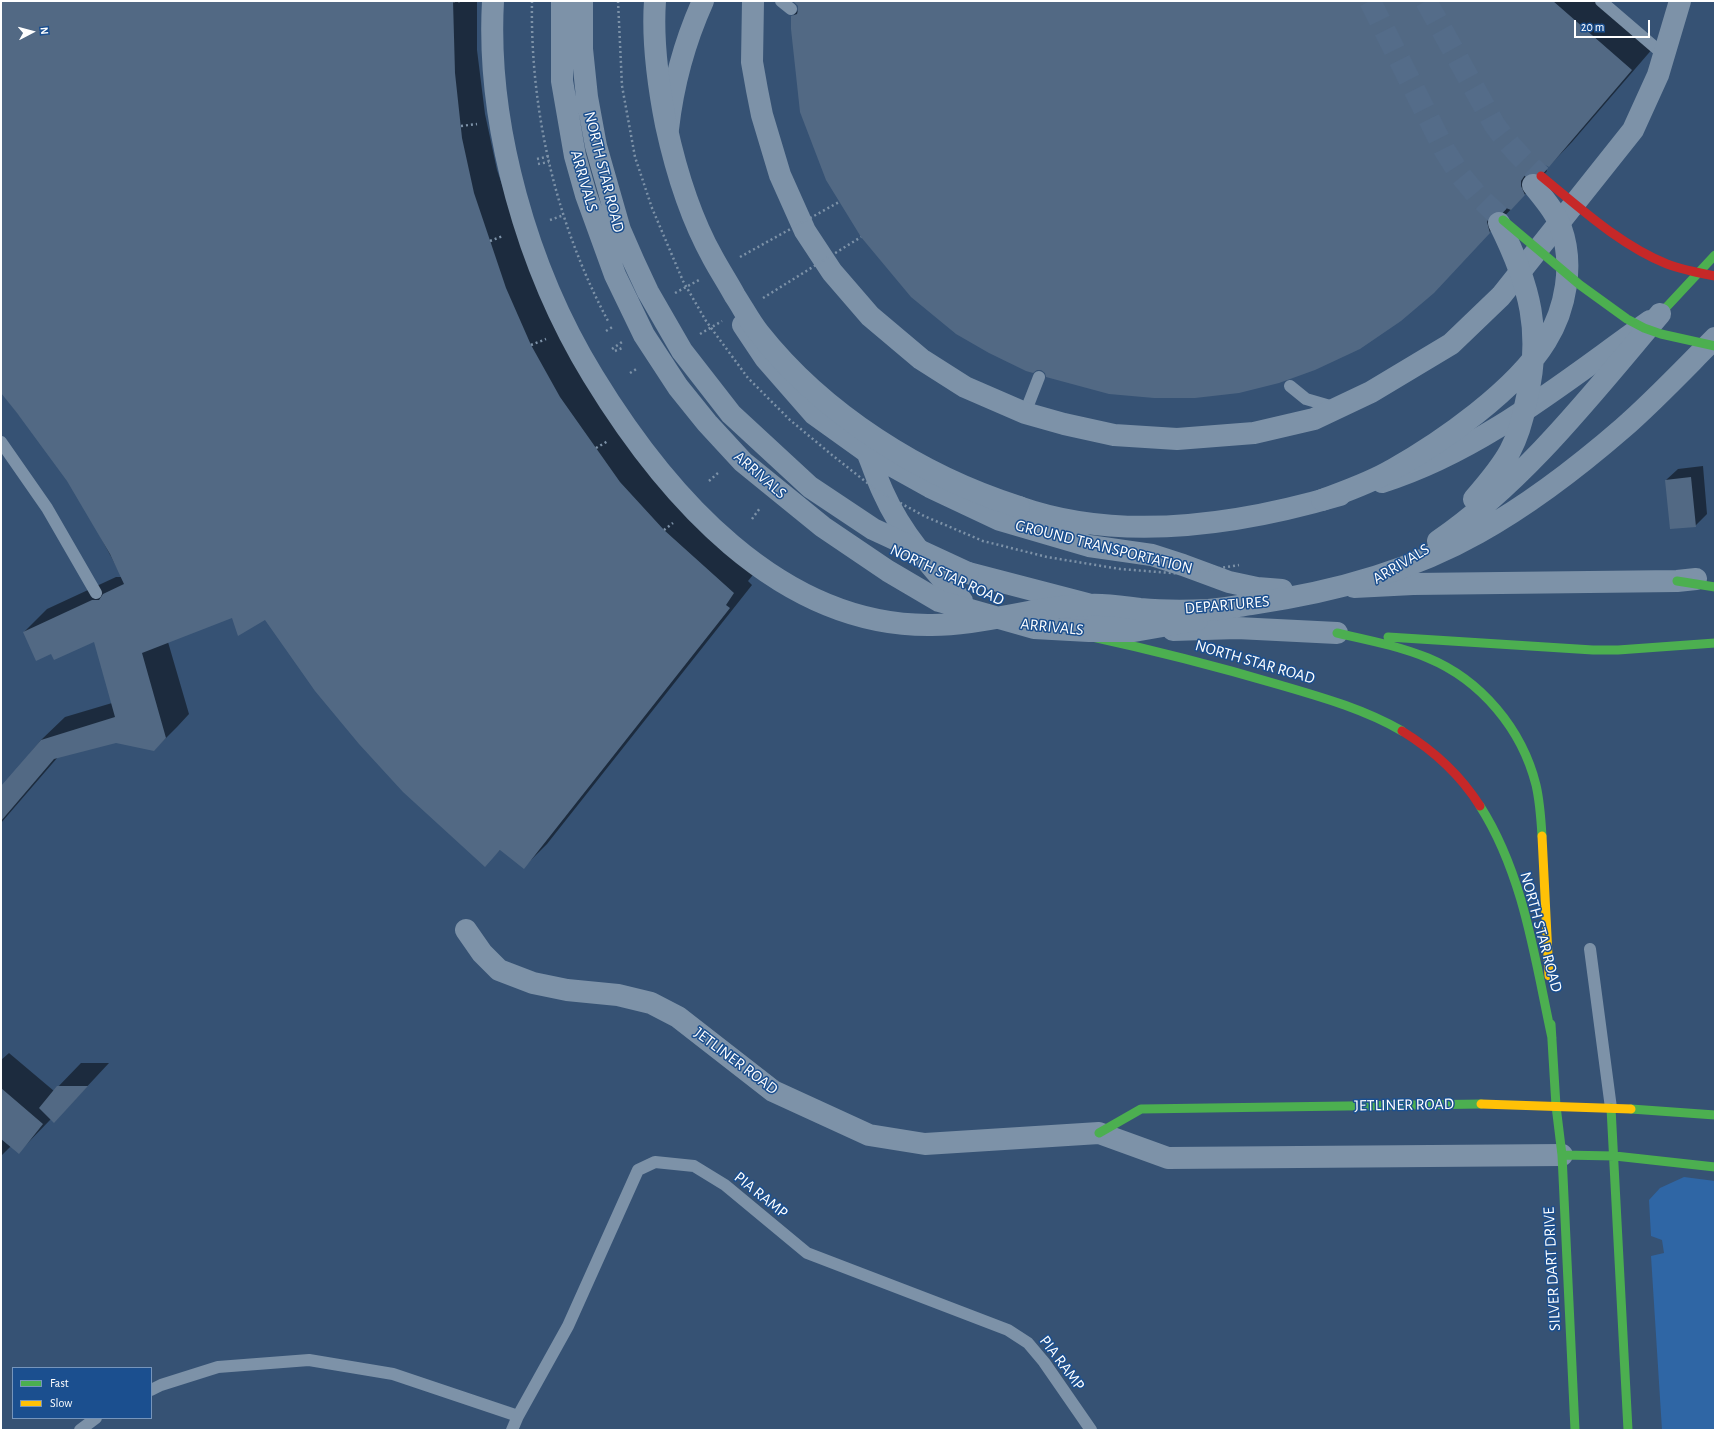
<!DOCTYPE html>
<style>
body{margin:0}
#map{position:relative;width:1716px;height:1431px;overflow:hidden;background:#365274;font-family:"Alegreya Sans",sans-serif}
canvas{display:block}
.frame{position:absolute;inset:0;border:2px solid #fff;pointer-events:none}
.legend{position:absolute;left:12px;top:1367px;width:140px;height:52px;box-sizing:border-box;background:#1b4f8f;border:1px solid #7695bc;margin:0;padding:5px 7px;list-style:none;font-size:12px;color:#fff}
.legend li{display:flex;align-items:center;gap:8px;height:20px}
.legend b{width:20px;border:1px solid #7695bc}
.north{position:absolute;left:12px;top:12px;width:40px;height:40px;-webkit-text-stroke:3px #1b4f8f;paint-order:stroke;rotate:84deg;font-size:11px;font-weight:700;line-height:16px;text-align:center;color:#fff}
.north::after{content:'';display:block;margin:auto;width:14px;height:18px;background:#fff;clip-path:polygon(50% 0,100% 100%,50% 72%,0 100%)}
.scale{position:absolute;left:1574px;top:20px;width:76px;height:18px;box-sizing:border-box;border:2px solid #fff;border-top:0;padding-left:5px;font-size:12px;line-height:14px;white-space:nowrap;color:#fff;-webkit-text-stroke:3px #1b4f8f;paint-order:stroke}
</style>
<div id="map">
<canvas width="1716" height="1431"></canvas>
<div class="frame"></div>
<ul class="legend">
<li><b style="height:5px;background:#4caf50"></b>Fast</li>
<li><b style="height:5px;background:#ffc107"></b>Slow</li>
</ul>
<div class="north">N</div>
<div class="scale">20 m</div>
</div>
<script>
const g = document.querySelector('canvas').getContext('2d');
g.lineJoin = 'round';
function fill(path, color) {
  g.fillStyle = color;
  g.fill(path, 'evenodd');
}
function stroke(path, color, width, dash) {
  g.strokeStyle = color;
  g.lineWidth = width;
  g.lineCap = dash ? 'butt' : 'round';
  g.setLineDash(dash || []);
  g.stroke(path);
}
function drawText(font, color, halo, rows, align = 'center') {
  g.font = font + ' "Alegreya Sans",sans-serif';
  g.lineWidth = 3;
  g.setLineDash([]);
  g.textBaseline = 'middle';
  g.strokeStyle = halo;
  g.fillStyle = color;
  for (const [text, x, y, turn = 0] of rows) {
    g.save();
    g.translate(x, y);
    g.rotate((+turn || 0) * Math.PI / 180);
    g.textAlign = isNaN(turn) ? turn : align;
    if (halo) g.strokeText(text, 0, 0);
    g.fillText(text, 0, 0);
    g.restore();
  }
}
fill(new Path2D(`
 M1684,1177L1715,1181V1430H1662L1651,1256L1664,1253L1662,1240L1651,1236L1649,1200L1660,1188Z`), '#2f66a5');
fill(new Path2D(`
 M1,1H477V50L485,114L497,170L529,265L583,374L757,570L748,581L752,585L547,844L524,867L501,849L485,865L265,618L232,617L168,642L189,714L177,727L154,750L116,742L58,757L1,823V788L41,740L65,717L112,703L95,641L52,653L24,632L47,609L116,577H122L93,523L68,481L48,452L1,392Z
 M794,1H1602L1654,47L1572,142L1549,166L1543,163L1547,171L1433,292L1046,372L792,17L799,9V5Z
 M1703,466L1707,514L1695,526L1666,480L1678,469Z
 M9,1053L54,1091L81,1063H109L54,1122L51,1119L19,1152L11,1146L1,1156V1060Z`), '#0007');
fill(new Path2D(`
 M1,1H453L455,73L462,138L474,193L506,288L531,345L560,397L620,482L664,530L734,593L726,605L730,608L524,869L500,850L485,867L403,792L359,744L315,691L265,620L238,636L232,618L142,653L166,738L154,751L116,743L54,759L1,821V786L41,740L115,717L94,642L54,660L51,654L36,661L23,632L92,600H99L103,594L124,584L110,554L67,481L17,413L1,393Z
 M793,1H1553L1632,70L1549,167L1543,164H1537L1532,168L1529,174L1525,175L1521,181V186L1525,195L1511,210L1506,208H1499L1489,216L1487,222L1490,233L1434,293L1401,321L1360,349L1315,370L1279,383L1239,393L1195,398H1154L1109,394L1046,377L1045,373L1041,370H1037L1033,373L1026,371L989,353L956,334L911,297L861,237L826,180L800,112L791,29V16L797,14L798,10V6Z
 M1691,477L1696,527L1670,529L1665,480Z
 M57,1086H88L54,1123L39,1108Z
 M1,1088L43,1124L19,1154L1,1139Z`), '#526984');
stroke(new Path2D(`
 M1370,1L1445,151L1461,176L1476,194L1503,220
 M1426,1L1494,124C1508,144 1523,160 1541,176`), '#546c89', 22, [22, 11]);
stroke(new Path2D(`
 M453,1H461
 M461,126L477,124
 M537,159L550,156
 M538,164L549,162
 M531,345L546,339
 M612,349L622,342
 M615,351L622,348
 M596,448L608,441
 M752,519L760,508`), '#7d92a8', 2.5, [2, 3]);
stroke(new Path2D(`
 M781,1L791,9
 M1601,1L1664,55
 M1290,386L1306,399L1337,408
 M1025,413L1039,377
 M1,442L47,508L96,593
 M1590,949L1611,1108
 M151,1390L161,1385L218,1367L309,1360L393,1374L518,1416
 M80,1430L96,1418
 M512,1430L518,1416L568,1326L638,1170L655,1162L694,1166L725,1185L807,1253L1008,1330L1028,1343L1044,1362L1091,1430`), '#7d92a8', 12);
stroke(new Path2D(`
 M753,1L752,62L757,90L762,115L780,175L805,231L832,272L870,316L921,359L965,387L1025,413L1064,424L1114,435L1177,439L1254,433L1314,419L1371,392L1451,344L1501,296L1633,130L1658,75L1680,1
 M668,129C673,85 685,41 703,1
 M743,325L765,358L814,414L867,452L930,487L1000,520L1089,546L1152,555L1183,565L1229,582L1257,588L1282,590
 M867,452C873,466 877,479 883,492C901,533 932,568 962,601
 M1382,482C1483,450 1565,381 1650,321
 M1019,507C1121,543 1238,525 1340,495
 M968,573L1087,604
 M1354,587L1413,584L1677,581L1696,579
 M1069,624L1148,613
 M1173,630L1237,628L1337,633
 M466,930L482,953L499,970L533,983L567,990L618,995L651,1003L678,1017L773,1091L869,1135L925,1144L1099,1133L1168,1158L1562,1155`), '#7d92a8', 22);
stroke(new Path2D(`
 M1660,314L1715,255
 M1677,581L1715,587
 M1337,633C1368,640 1399,646 1428,658C1481,680 1522,729 1536,785C1540,802 1541,819 1542,836
 M1088,636C1153,650 1216,666 1280,685C1321,697 1364,709 1402,731
 M1388,637L1593,650H1618L1715,643
 M1480,806C1524,875 1535,960 1552,1038
 M1551,1024L1556,1106L1562,1155L1575,1430
 M1611,1108L1628,1430
 M1631,1109L1715,1115
 M1099,1133L1141,1109L1481,1104
 M1562,1155L1615,1156L1715,1167`), '#4caf50', 9);
stroke(new Path2D(`
 M1542,836L1549,976
 M1481,1104L1631,1109`), '#ffc107', 9);
stroke(new Path2D(`
 M1402,731C1433,750 1461,776 1480,806`), '#c62828', 9);
stroke(new Path2D(`
 M532,1C530,111 556,223 608,321
 M618,1L622,86L635,157L652,208L683,281L706,321L748,378L790,420L832,455L875,489L924,516L983,541L1047,557L1120,569L1184,574L1239,565
 M550,220L564,215
 M490,241L503,236
 M740,257L839,202
 M675,293L699,280
 M763,298L861,237
 M606,331L614,326
 M700,334L722,321
 M630,373L638,368
 M709,481L719,472
 M664,530L673,523`), '#7d92a8', 2.5, [2, 3]);
stroke(new Path2D(`
 M493,1C486,126 528,270 593,376C665,494 778,625 928,625C982,626 1035,606 1089,605C1106,604 1123,607 1140,609C1162,611 1186,611 1208,610C1222,609 1237,606 1251,604C1329,593 1409,572 1478,533C1530,504 1578,467 1623,428C1655,400 1685,368 1715,338
 M562,1V81L575,156L586,195L615,275L644,335L678,387L707,423L743,462L823,527L888,571L939,601L1034,628L1089,631H1134L1197,620
 M582,1V49L587,97L596,146L620,230L634,262L648,292L682,351L731,414L810,487L873,529L968,573
 M655,1C652,42 658,84 666,125C676,171 690,217 713,258C720,271 728,283 735,296C743,308 750,322 759,333C823,414 921,476 1019,507
 M1474,499C1487,484 1501,468 1510,451C1518,436 1523,418 1526,402C1543,333 1530,285 1499,223
 M1322,500C1346,491 1370,483 1392,470C1442,442 1516,390 1546,341C1566,309 1574,264 1561,228C1556,212 1543,198 1533,185
 M1438,541C1525,481 1593,393 1660,314`), '#7d92a8', 22);
stroke(new Path2D(`
 M1503,220L1580,285L1627,319L1644,328L1661,334L1715,346`), '#4caf50', 9);
stroke(new Path2D(`
 M1541,176C1580,208 1620,245 1667,264C1683,270 1699,273 1715,276`), '#c62828', 9);
drawText('16px', '#fff', '#1b4f8f', [
 ["NORTH STAR ROAD",604,172,76],
 ["ARRIVALS",584,181,74],
 ["ARRIVALS",760,475,41],
 ["GROUND TRANSPORTATION",1104,547,14],
 ["ARRIVALS",1401,564,-31],
 ["NORTH STAR ROAD",947,575,25],
 ["DEPARTURES",1227,605,-5],
 ["ARRIVALS",1052,627,6],
 ["NORTH STAR ROAD",1255,662,16],
 ["NORTH STAR ROAD",1541,932,75],
 ["JETLINER ROAD",736,1061,37],
 ["JETLINER ROAD",1404,1105,-1],
 ["PIA RAMP",761,1195,39],
 ["SILVER DART DRIVE",1552,1269,-93],
 ["PIA RAMP",1062,1363,53]
]);
</script>
